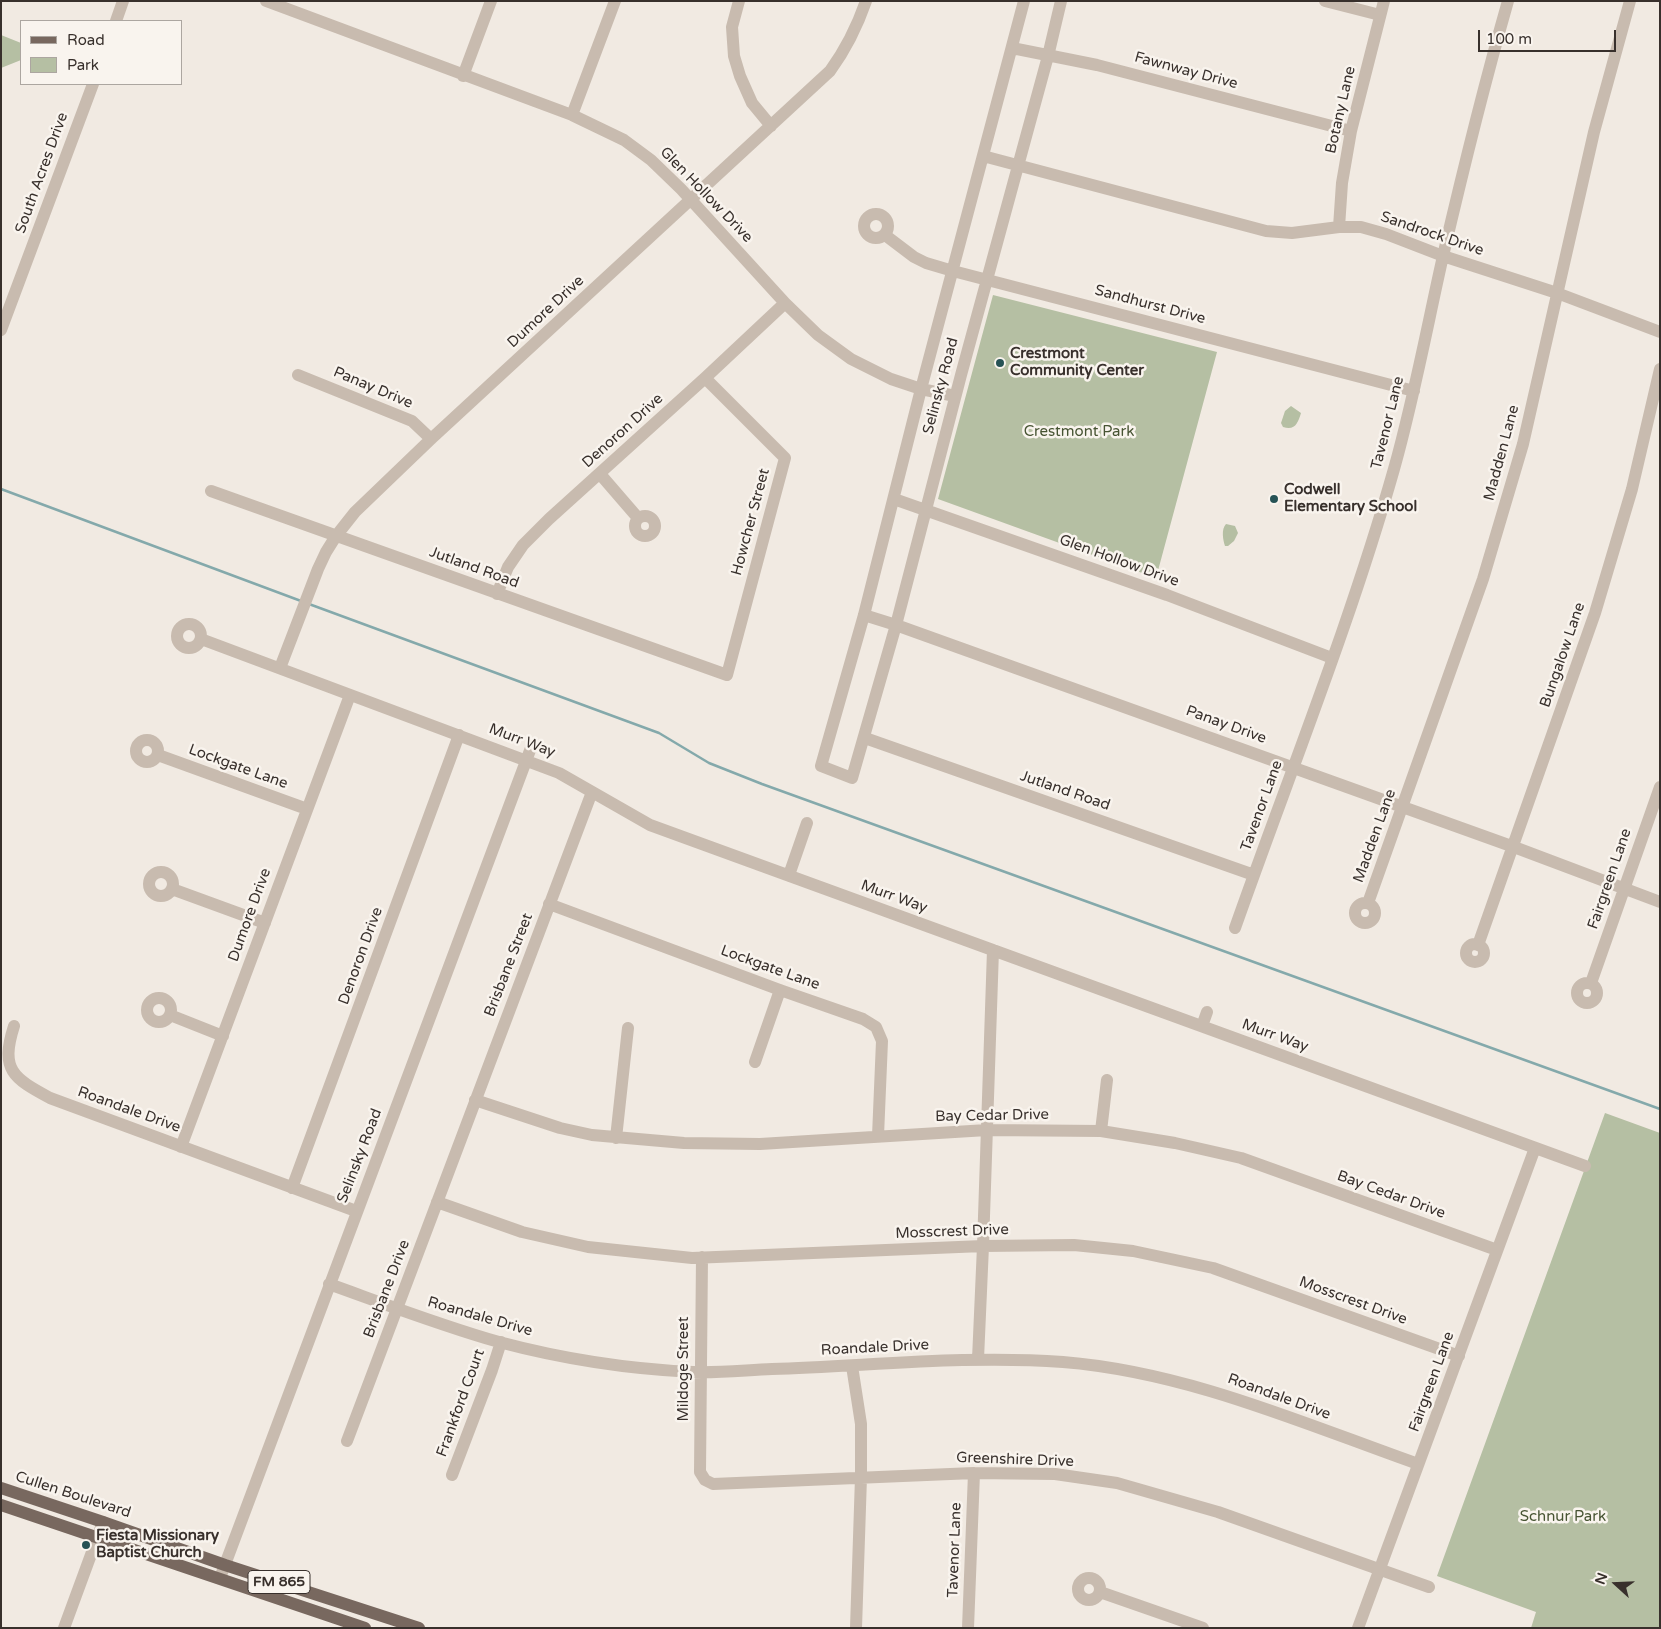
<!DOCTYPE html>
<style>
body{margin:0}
#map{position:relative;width:1661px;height:1629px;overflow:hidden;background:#f1eae2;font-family:"Varela Round",sans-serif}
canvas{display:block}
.frame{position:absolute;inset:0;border:2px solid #38302c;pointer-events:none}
.legend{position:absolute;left:20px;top:20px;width:162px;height:65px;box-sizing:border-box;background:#f9f4ee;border:1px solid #aca6a0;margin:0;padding:6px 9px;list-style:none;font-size:15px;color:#38302c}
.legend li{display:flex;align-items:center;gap:10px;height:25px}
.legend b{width:25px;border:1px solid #aca6a0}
.north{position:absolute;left:1591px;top:1559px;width:50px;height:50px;-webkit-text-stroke:4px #f9f4ee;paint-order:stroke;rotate:290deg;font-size:14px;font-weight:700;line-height:20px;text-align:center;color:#38302c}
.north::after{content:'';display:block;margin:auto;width:18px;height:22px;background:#38302c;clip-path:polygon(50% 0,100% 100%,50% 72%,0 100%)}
.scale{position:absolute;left:1478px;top:30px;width:138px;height:22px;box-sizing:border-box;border:2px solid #38302c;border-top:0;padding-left:6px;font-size:15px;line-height:18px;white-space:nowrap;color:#38302c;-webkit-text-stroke:4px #f9f4ee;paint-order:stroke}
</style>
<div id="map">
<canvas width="1661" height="1629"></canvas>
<div class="frame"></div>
<ul class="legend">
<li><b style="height:6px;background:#78685f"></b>Road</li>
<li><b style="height:14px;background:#b5bfa3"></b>Park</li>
</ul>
<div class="north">N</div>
<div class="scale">100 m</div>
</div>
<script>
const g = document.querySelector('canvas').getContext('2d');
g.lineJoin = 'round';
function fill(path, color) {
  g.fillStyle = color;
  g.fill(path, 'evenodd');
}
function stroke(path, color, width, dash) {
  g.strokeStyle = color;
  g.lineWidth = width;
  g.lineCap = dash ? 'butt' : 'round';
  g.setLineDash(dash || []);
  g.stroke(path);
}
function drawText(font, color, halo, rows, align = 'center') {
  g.font = font + ' "Varela Round",sans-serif';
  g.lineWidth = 5;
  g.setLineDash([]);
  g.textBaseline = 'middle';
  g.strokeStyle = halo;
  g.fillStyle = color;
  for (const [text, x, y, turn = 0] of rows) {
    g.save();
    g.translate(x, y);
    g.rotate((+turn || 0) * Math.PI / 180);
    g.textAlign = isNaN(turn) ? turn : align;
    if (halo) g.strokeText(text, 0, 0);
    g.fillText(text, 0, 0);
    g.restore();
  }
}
fill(new Path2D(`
 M1,35L21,43V60L1,68Z
 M993,295L1217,352L1156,578L938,499Z
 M1291,406L1301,413C1298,423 1295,431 1283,427L1281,423L1285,411Z
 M1226,524L1235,526L1238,533L1234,541L1228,546H1225C1223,540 1221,529 1226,524Z
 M1605,1113L1660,1133V1628H1531L1536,1612L1437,1576Z`), '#b5bfa3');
stroke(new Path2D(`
 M1,489L301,601
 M309,604L659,733L709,763L762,784L1660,1109`), '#84a9ab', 2.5);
stroke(new Path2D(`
 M266,1L572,115L624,140L651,160L681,189L785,303L818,335L851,359L891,379L921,389L955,396
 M739,1L732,27L734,56L740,76L752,103L771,126
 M1024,1L921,389L864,615L821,766L852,778L896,625L961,375L1048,56L1061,1
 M1325,1L1380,15
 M116,21L123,1
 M1012,48L1097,65L1351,131
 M463,76L491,1
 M572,115L615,1
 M983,156L1266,231L1292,233L1339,227H1361L1386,234L1443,256L1557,293L1660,332
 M864 226a12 12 0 1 1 24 0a12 12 0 1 1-24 0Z
 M1339,227L1342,183L1351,131L1384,1
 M885,235L914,257L926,263L953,271L1414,391
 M1,330L93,84
 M298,375L412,421L431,439
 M600,474L638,518
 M211,491L727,675L785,458L705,378
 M894,499L1167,595L1332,658
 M635 526a10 10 0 1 1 20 0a10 10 0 1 1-20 0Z
 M497,594L508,567L523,545L549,519L705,378L785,303
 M864,615L896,625L1514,847L1660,902
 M177 636a12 12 0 1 1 24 0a12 12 0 1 1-24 0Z
 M201,639L559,773L650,825L1585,1166
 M280,668L318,569L326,552L336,536L355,512L431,439L830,71C846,49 857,27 866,1
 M865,738L1254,875
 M136 751a11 11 0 1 1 22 0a11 11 0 1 1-22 0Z
 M158,755L307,809
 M149 884a12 12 0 1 1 24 0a12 12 0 1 1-24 0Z
 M789,875L807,823
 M172,889L265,923
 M1355 913a10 10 0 1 1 20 0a10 10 0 1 1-20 0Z
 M1368,903L1483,579L1523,444L1594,132L1630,1
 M549,904L780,990L863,1019L876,1027L882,1041L878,1136
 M1235,928C1289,775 1350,624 1394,469C1414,398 1427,327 1443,256C1463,170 1484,85 1508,1
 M1466 953a9 9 0 1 1 18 0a9 9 0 1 1-18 0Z
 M1478,945L1595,613L1632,489L1660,369
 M1577 993a10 10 0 1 1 20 0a10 10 0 1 1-20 0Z
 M1591,983L1660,787
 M147 1010a12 12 0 1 1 24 0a12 12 0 1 1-24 0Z
 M170,1015L223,1036
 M14,1026C0,1070 13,1078 50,1098L356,1211
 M1202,1026L1207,1012
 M755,1062L780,990
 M475,1100L560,1128L592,1135L684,1143L760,1144L987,1130L1101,1131L1175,1143L1241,1158L1497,1250
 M1101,1131L1107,1080
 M616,1138L628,1028
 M181,1147L350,695
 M292,1188L459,735
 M437,1202L522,1232L588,1247L692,1258L983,1246L1074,1245L1133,1251L1213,1268L1459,1356
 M702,1257L700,1472L705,1480L713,1484L974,1473L1055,1474L1117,1483L1218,1512L1429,1587
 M329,1284C385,1304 442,1326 499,1342C563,1359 628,1369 693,1372C719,1373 746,1370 772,1369C869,1366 966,1355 1063,1362C1187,1372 1302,1423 1418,1464
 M978,1359L983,1246L993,950
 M852,1366L861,1424V1477L856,1628
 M347,1441L592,792
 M452,1475L492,1370L501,1342
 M1078 1589a11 11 0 1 1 22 0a11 11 0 1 1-22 0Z
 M220,1578L532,745
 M1100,1592L1203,1628
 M64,1628L103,1522
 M968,1628L974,1473
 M1358,1628L1535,1148`), '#c8bbaf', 12);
stroke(new Path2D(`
 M1,1488L103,1522L225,1565L419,1628
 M1,1505L365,1628`), '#78685f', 12);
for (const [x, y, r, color] of [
 [1000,363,5,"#265255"],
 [1274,499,5,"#265255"],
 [86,1545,5,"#265255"]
]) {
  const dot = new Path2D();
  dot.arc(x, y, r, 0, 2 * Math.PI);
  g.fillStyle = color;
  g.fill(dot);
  stroke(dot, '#f9f4ee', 2);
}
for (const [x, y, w] of [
 [279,1582,62]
]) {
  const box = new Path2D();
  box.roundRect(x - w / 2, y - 11.5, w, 23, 4);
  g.fillStyle = '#f9f4ee';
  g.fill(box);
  stroke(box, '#38302c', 1);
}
drawText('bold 14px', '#38302c', null, [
 ["FM 865",279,1582]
]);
drawText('15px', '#38302c', '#f9f4ee', [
 ["Fawnway Drive",1186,71,15],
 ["Botany Lane",1341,110,-77],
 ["South Acres Drive",42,173,-70],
 ["Glen Hollow Drive",706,195,46],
 ["Sandrock Drive",1432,234,19],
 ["Sandhurst Drive",1150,305,15],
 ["Dumore Drive",546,312,-43],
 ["Selinsky Road",941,386,-75],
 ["Panay Drive",373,388,23],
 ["Tavenor Lane",1388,423,-76],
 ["Denoron Drive",623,431,-42],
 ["Madden Lane",1502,453,-75],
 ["Howcher Street",751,522,-75],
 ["Glen Hollow Drive",1119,561,20],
 ["Jutland Road",474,568,20],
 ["Bungalow Lane",1563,655,-71],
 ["Panay Drive",1226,725,20],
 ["Murr Way",522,741,21],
 ["Lockgate Lane",238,767,20],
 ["Jutland Road",1065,791,19],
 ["Tavenor Lane",1262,806,-70],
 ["Madden Lane",1375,836,-70],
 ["Fairgreen Lane",1610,879,-71],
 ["Murr Way",894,897,20],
 ["Dumore Drive",250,915,-70],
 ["Denoron Drive",361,956,-70],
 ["Brisbane Street",509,965,-69],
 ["Lockgate Lane",770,968,20],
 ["Murr Way",1275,1036,20],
 ["Roandale Drive",129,1110,20],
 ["Bay Cedar Drive",992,1116,-1],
 ["Selinsky Road",360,1156,-69],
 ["Bay Cedar Drive",1391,1195,20],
 ["Mosscrest Drive",952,1232,-2],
 ["Brisbane Drive",387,1289,-69],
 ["Mosscrest Drive",1353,1301,20],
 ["Roandale Drive",480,1317,16],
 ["Roandale Drive",875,1348,-3],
 ["Mildoge Street",684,1369,-90],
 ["Fairgreen Lane",1432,1382,-70],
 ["Roandale Drive",1279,1397,20],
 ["Frankford Court",461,1403,-70],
 ["Greenshire Drive",1015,1460,2],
 ["Cullen Boulevard",73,1495,18],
 ["Tavenor Lane",955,1550,-88]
]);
drawText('bold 15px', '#38302c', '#f9f4ee', [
 ["Crestmont",1010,354],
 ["Community Center",1010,371],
 ["Codwell",1284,490],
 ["Elementary School",1284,507],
 ["Fiesta Missionary",96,1536],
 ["Baptist Church",96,1553]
], 'left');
drawText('15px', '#475433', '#f9f4ee', [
 ["Crestmont Park",1079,432],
 ["Schnur Park",1563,1517]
]);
</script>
